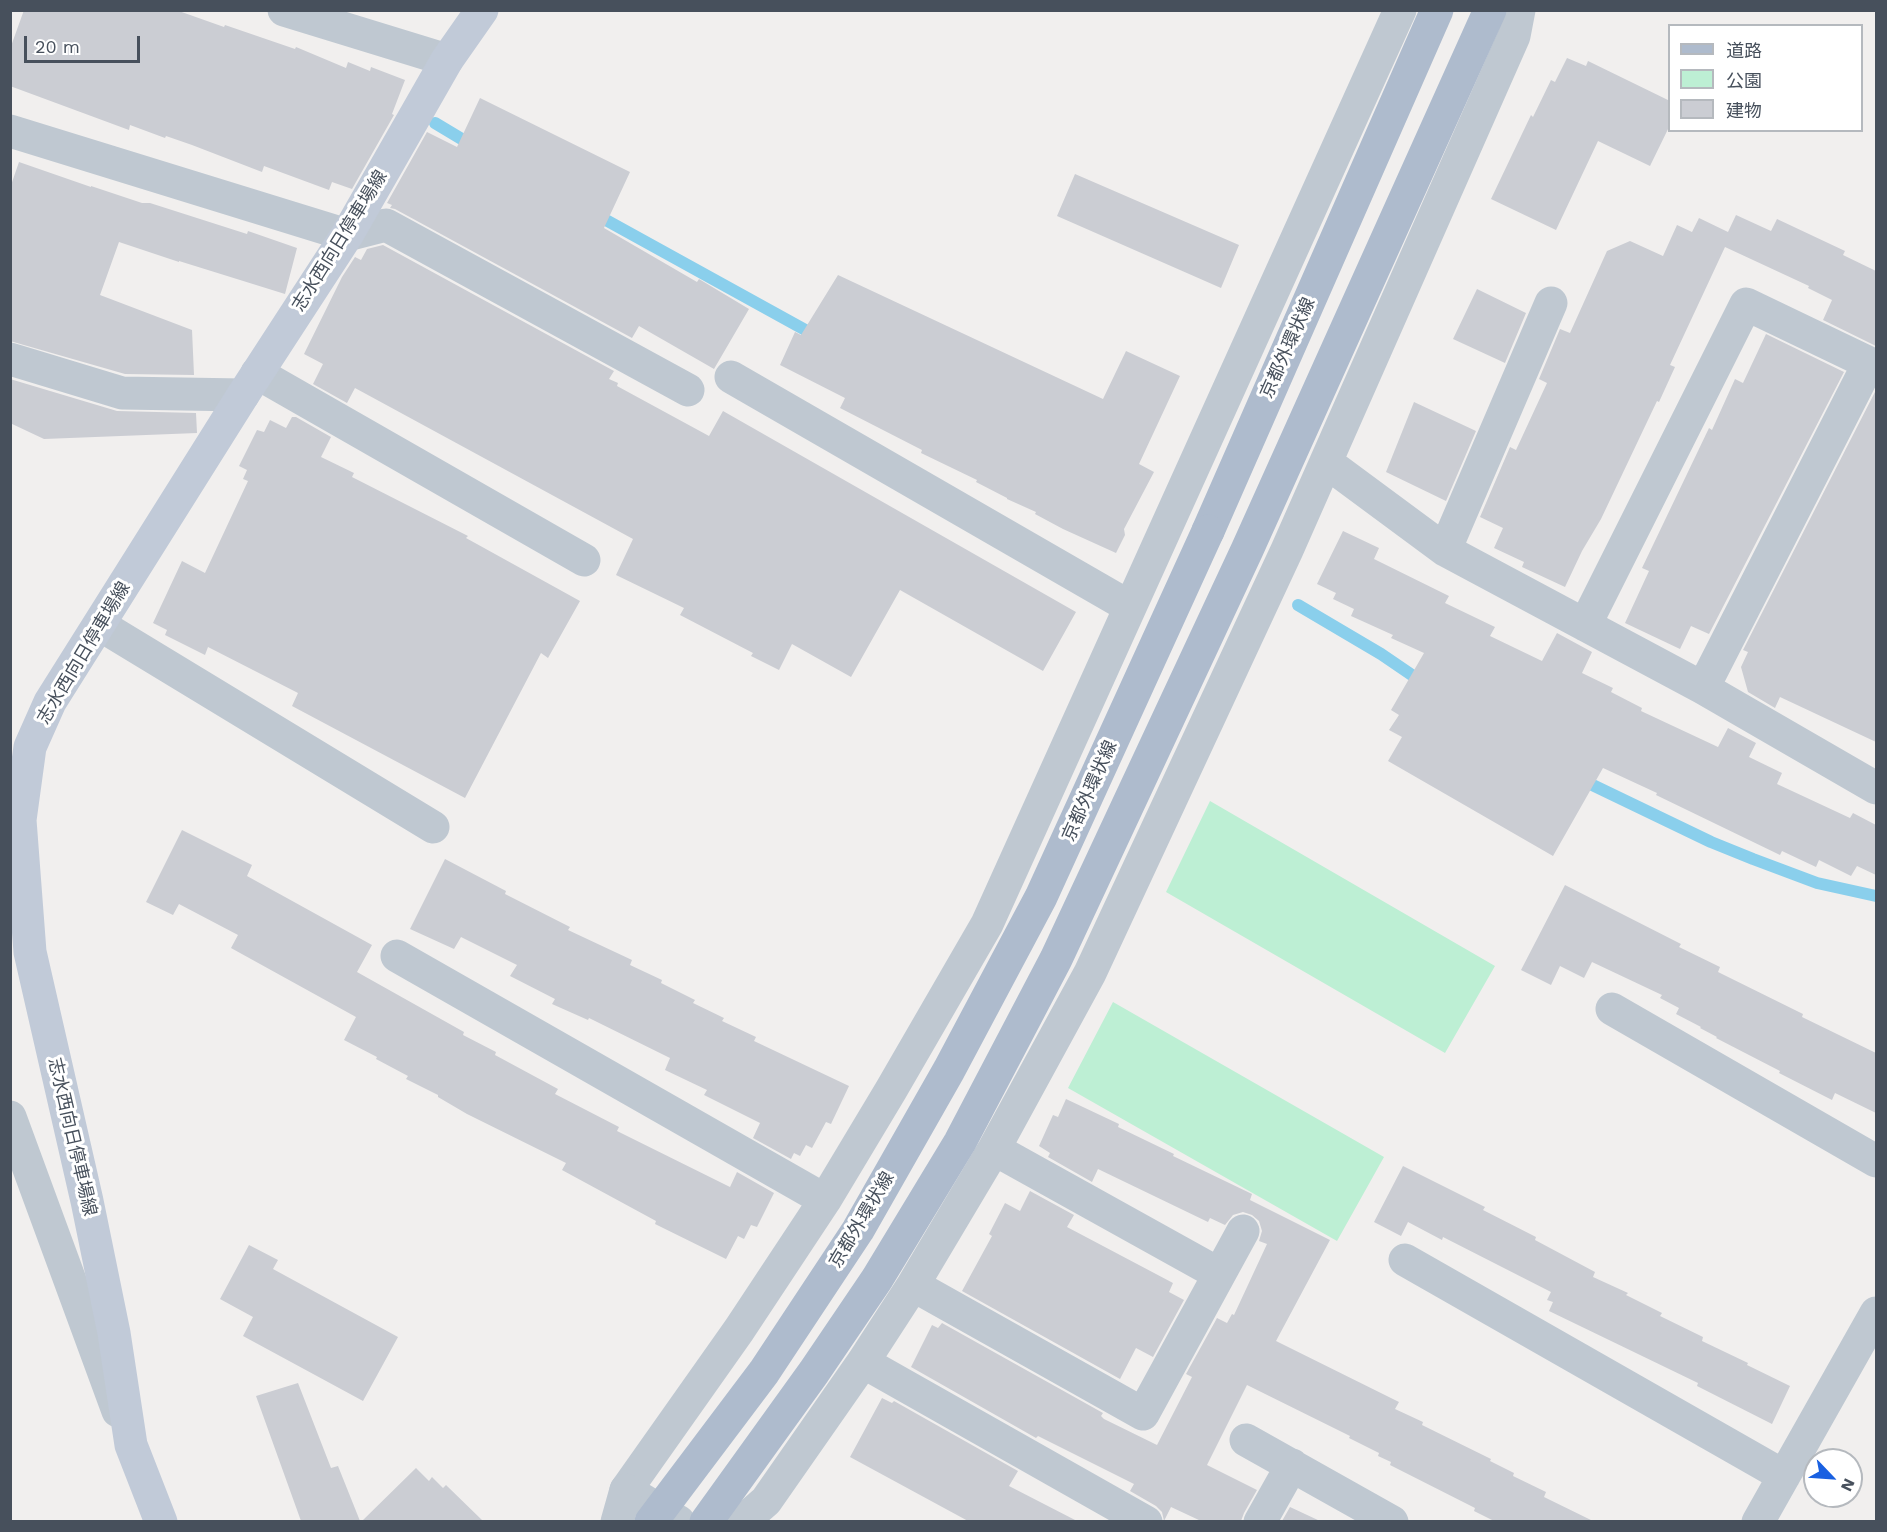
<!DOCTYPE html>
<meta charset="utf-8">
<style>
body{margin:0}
#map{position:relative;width:1887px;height:1532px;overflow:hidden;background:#f1efee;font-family:"Work Sans","Noto Sans JP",sans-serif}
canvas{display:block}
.frame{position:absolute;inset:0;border:12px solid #47505c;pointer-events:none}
.legend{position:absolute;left:1668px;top:24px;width:195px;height:108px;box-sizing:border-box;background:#fff;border:2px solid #b5b9be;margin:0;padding:8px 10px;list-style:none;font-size:18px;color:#47505c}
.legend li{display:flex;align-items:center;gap:12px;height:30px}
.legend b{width:30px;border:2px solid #b5b9be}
.north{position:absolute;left:1803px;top:1448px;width:60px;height:60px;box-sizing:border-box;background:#fff;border:2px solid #b5b9be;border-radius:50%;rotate:115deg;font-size:16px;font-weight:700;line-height:24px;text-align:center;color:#47505c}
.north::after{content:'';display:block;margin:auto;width:21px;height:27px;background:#1960e1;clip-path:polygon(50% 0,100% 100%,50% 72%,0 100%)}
.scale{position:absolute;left:24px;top:36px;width:116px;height:27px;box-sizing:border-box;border:3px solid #47505c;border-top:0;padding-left:8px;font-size:18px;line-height:21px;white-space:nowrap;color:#47505c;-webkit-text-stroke:4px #fff;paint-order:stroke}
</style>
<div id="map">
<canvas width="1887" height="1532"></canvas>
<div class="frame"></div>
<ul class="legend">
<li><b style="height:8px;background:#aebbcd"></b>道路</li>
<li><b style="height:16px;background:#bdefd4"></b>公園</li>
<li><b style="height:16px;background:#cbcdd3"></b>建物</li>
</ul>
<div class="north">N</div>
<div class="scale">20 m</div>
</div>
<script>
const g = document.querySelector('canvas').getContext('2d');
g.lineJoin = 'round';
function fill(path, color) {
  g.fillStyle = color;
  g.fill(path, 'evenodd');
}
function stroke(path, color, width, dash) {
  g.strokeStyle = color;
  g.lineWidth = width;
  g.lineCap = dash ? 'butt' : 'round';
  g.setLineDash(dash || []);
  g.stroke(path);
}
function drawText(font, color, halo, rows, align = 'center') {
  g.font = font + ' "Work Sans","Noto Sans JP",sans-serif';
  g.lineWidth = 6;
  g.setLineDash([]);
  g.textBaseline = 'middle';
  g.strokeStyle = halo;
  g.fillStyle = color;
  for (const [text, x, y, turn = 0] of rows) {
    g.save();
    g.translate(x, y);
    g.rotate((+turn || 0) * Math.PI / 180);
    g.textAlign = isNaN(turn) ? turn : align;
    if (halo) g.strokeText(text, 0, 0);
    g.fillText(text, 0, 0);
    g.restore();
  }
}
fill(new Path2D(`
 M1210,801L1495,966L1445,1053L1166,892Z
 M1113,1002L1384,1157L1337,1241L1068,1088Z`), '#bdefd4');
stroke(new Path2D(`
 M435,123L475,147
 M595,214L818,337
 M1298,605L1381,654L1425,684
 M1580,779L1711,842L1753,859L1817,883L1876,896`), '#8acfec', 12);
fill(new Path2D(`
 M24,10H176L224,27L225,25L295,49L296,47L346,68L348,62L370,71L371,67L405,80L392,114L394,115L352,189L332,182L329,190L264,166L262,172L192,145L166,136L165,138L130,125L129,130L10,86V49Z
 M1567,58L1586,66L1588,61L1670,101V125L1650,166L1598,141L1556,230L1491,199L1531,115L1533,117L1551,80L1555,82Z
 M480,98L630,172L604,228L697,282L699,279L749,309L714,369L639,326L632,338L395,209L390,208L392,205L387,203L427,132L457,147Z
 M19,162L91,187V186L142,203H150L247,234L248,231L297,248L285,294L179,261V262L119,242L100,295L192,330L194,375L125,374L10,341V188Z
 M1075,174L1239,245L1221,288L1057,216Z
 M1736,215L1771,231L1777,219L1845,251L1843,255L1876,271V346L1823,320L1832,300L1808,288L1809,286L1725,247L1670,365L1675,367L1659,402L1657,401L1601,519L1582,551L1565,587L1522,567L1524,562L1494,548L1503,528L1480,517L1510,447L1516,450L1547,383L1539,379L1560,329L1570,333L1607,251L1630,241L1663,256L1677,225L1692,232L1699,218L1728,232Z
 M383,245L614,371L609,379L618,383L617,386L709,436L723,411L1076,612L1043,671L900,590L851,677L792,644L779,670L751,656L753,653L680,615L684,608L616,575L633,539L355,388L347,403L313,384L323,364L304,354L342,277L355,257L361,260L367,249Z
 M838,275L1103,399L1126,351L1180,376L1139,464L1154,472L1124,529L1125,535L1116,553L1063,529L1035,514L1036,512L1007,499V498L976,482L977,480L921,453L922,450L840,408L845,398L780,365L795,332L801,335Z
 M1477,289L1526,313L1505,363L1453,339Z
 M1766,334L1844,372L1709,634L1691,626L1680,649L1625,623L1649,571L1642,568L1709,428L1712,430L1735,379L1743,383Z
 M10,379L117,411L196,413L197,433L44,439L10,423Z
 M1876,390V742L1780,697L1775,708L1748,692L1741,667L1748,652L1743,650Z
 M1414,402L1476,431L1446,501L1386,472Z
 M292,417H296L331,437L321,457L354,473L352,477L468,536L466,538L580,601L548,658L541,653L465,798L292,706L298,693L208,647L205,655L165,635L167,630L153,623L182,561L205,573L248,481L243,479L247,470L239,466L257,430L264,432L270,420L286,428Z
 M1343,531L1379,548L1374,559L1449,596L1445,603L1495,627L1490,636L1542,661L1557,633L1592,652L1582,673L1613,688L1611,692L1642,708L1641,711L1718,747L1728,728L1756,743L1749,757L1782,773L1777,784L1850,818L1853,813L1876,825V875L1857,866L1851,876L1819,860L1816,867L1782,851L1780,855L1656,795L1657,793L1603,768L1553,856L1388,761L1402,737L1389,730L1399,715L1391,710L1424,653L1391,638L1393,635L1351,616L1354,609L1333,599L1336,593L1317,584Z
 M182,830L252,865L247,876L372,945L357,972L464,1032L463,1035L496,1052L495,1055L558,1089L555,1094L619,1127L617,1131L730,1187L737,1172L774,1193L757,1227L751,1225L744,1239L738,1236L726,1259L655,1224L656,1221L562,1170L566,1163L467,1114L438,1097V1095L406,1079L408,1076L376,1059L377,1057L344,1040L356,1017L231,948L238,935L179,904L173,915L146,902Z
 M445,859L506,891L505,894L570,927L568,930L632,960L630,965L662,980L661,983L695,1000L693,1003L724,1018L722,1021L756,1037L754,1041L849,1086L831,1124L826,1122L812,1148L806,1145L800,1156L794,1153L791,1159L753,1138L760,1123L704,1095L707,1090L665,1070L670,1058L589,1018L588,1020L552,1004L555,999L510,976L517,965L461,937L454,949L410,929Z
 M1565,885L1681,944L1679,947L1720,967L1718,972L1803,1014L1802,1017L1876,1053V1113L1835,1093L1832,1100L1779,1073L1780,1071L1716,1038L1717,1037L1700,1028L1701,1027L1676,1014L1679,1008L1660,998L1662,995L1592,962L1584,978L1560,966L1551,985L1521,970Z
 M1066,1099L1119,1124L1118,1127L1174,1154L1173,1156L1252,1194L1250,1200L1330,1240L1276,1341L1399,1402L1395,1409L1423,1422L1422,1425L1491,1459L1490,1461L1514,1473L1513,1476L1546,1492L1544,1497L1593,1521H1494L1474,1511L1475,1508L1390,1465L1391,1462L1378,1456L1379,1453L1349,1438L1350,1436L1247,1385L1207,1465L1257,1490L1244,1513L1241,1521H1201L1171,1507L1164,1521L1162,1512L1156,1506L1130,1491L1134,1484L1038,1436L1036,1438L911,1367L932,1325L938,1328L942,1323L1103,1413L1101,1416L1104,1419L1157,1445L1192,1377L1186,1374L1217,1318L1227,1323L1232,1314L1234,1315L1267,1244L1259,1241L1262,1231L1259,1221L1252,1215L1243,1212L1233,1215L1225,1225L1210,1218L1208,1222L1098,1169L1092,1182L1048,1157L1050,1153L1039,1146L1053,1115L1058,1117Z
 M1403,1166L1485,1207L1483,1210L1536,1237L1535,1240L1595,1272L1593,1277L1628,1293L1626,1295L1662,1313L1660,1316L1703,1337L1702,1341L1748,1363L1747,1365L1790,1386L1772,1424L1697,1386L1698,1383L1549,1311L1553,1302L1547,1300L1551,1292L1443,1237L1442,1240L1408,1222L1401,1236L1374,1222Z
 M1030,1191L1074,1215L1067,1227L1173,1283L1169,1292L1184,1300L1153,1357L1136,1348L1120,1379L962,1291L992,1236L989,1234L1005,1203L1020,1211Z
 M249,1245L278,1260L273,1269L398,1337L363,1401L243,1336L253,1317L220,1299Z
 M298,1383L331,1468L338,1466L360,1521H301L256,1396Z
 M882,1398L892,1403L894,1401L1018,1471L1009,1486L1077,1521H968L850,1457Z
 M416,1468L429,1481L432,1477L443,1488L446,1485L483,1521H362Z
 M1290,1507L1320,1521H1282Z`), '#cbcdd3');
stroke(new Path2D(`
 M284,10L447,60
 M10,131L347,235L386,225L688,390
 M10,359L122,393L243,395
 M257,373L584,560
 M731,377L1130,607
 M1326,462L1445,550L1703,688L1876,788
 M1445,550L1551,303
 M100,625L433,827
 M1585,625L1746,304L1869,363L1703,688
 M397,956L825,1200
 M1612,1009L1876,1161
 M10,1117L118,1411
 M994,1149L1219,1274
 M1405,1260L1784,1476
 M913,1285L1143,1414L1243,1231
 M863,1362L1146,1522
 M1246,1440L1392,1522
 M679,1522L626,1490L739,1330L825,1200L891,1090L987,924L1400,10
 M742,1522L766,1501L863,1362L913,1285L994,1149L1090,973L1287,550L1514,36L1519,10
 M1260,1522L1292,1465
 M1758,1522L1876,1313`), '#bfc8d1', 33);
stroke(new Path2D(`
 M617,1522L626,1490`), '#bfc8d1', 33);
stroke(new Path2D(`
 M161,1522L131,1445L114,1333L87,1201L30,952L20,820L30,747L50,702L243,395L347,235L447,60L482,10`), '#c1cad8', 33);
stroke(new Path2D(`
 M1208,531L1437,10
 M706,1522L814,1372L877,1279L960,1142L1056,959L1247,550L1490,10`), '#aebbcd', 33);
stroke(new Path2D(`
 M651,1522L764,1372L858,1230L949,1070L1041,897L1208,531`), '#aebbcd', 33);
drawText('18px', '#47505c', '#fff', [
 ["志水西向日停車場線",340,241,-58],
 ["京都外環状線",1288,348,-66],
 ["志水西向日停車場線",84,653,-59],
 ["京都外環状線",1090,791,-66],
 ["志水西向日停車場線",72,1137,77],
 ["京都外環状線",862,1220,-59]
]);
</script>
